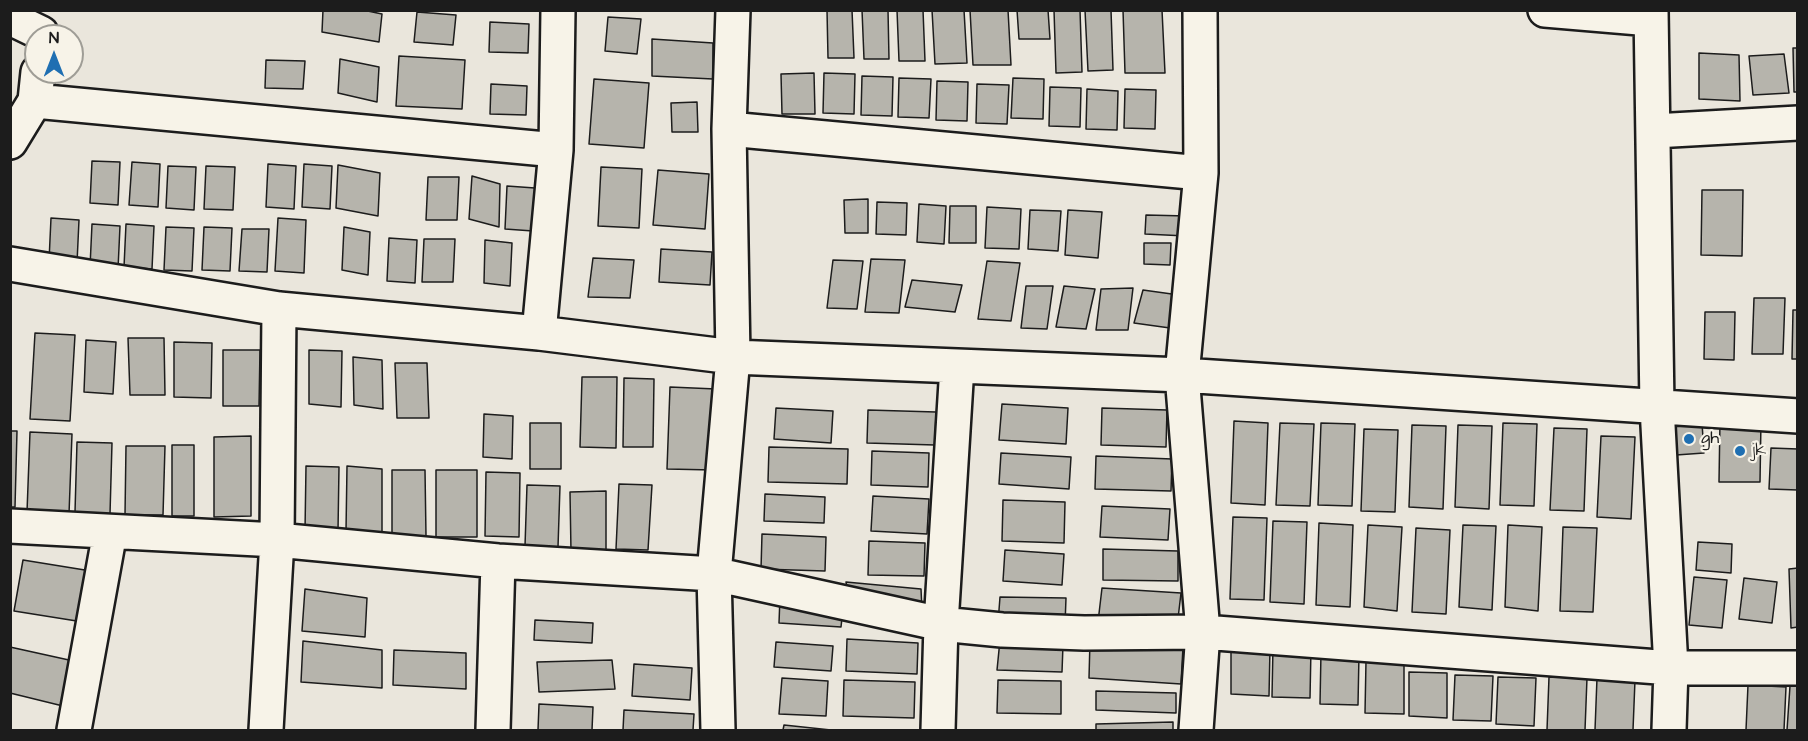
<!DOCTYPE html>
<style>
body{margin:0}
#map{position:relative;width:1808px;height:741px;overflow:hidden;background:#eae6dc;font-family:"Architects Daughter",sans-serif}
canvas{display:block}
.frame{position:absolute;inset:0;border:12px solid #1c1c1c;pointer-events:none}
.north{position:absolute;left:24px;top:24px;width:60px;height:60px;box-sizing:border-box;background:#f7f3e8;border:2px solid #9f9d96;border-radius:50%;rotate:0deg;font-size:16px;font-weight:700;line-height:24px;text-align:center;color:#1c1c1c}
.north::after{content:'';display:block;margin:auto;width:21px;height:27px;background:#1f6fb2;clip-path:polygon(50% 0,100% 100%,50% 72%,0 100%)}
</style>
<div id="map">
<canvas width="1808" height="741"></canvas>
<div class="frame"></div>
<div class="north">N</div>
</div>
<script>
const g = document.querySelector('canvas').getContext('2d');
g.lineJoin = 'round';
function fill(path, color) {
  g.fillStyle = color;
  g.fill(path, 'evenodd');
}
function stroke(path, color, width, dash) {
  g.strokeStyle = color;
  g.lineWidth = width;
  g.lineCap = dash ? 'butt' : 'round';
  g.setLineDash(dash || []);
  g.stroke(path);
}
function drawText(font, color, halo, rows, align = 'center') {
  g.font = font + ' "Architects Daughter",sans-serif';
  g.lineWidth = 4.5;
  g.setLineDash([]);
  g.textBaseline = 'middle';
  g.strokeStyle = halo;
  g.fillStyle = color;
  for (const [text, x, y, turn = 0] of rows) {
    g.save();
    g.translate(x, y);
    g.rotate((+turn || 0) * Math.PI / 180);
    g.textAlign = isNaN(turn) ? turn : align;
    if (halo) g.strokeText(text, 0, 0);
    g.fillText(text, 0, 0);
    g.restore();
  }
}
const building = new Path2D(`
 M323,10H363L382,14L379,42L322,32Z
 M827,10H852L854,58H828Z
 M862,10H888L889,59H864Z
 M897,10H923L925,61H899Z
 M932,10H964L967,63L935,64Z
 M970,10H1008L1011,65H973Z
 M1017,10H1048L1050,39H1019Z
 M1054,10H1080L1082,72L1056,73Z
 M1085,10H1111L1113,70L1088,71Z
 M1123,10H1162L1165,73H1125Z
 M417,12L456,15L453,45L414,42Z
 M608,17L641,19L637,54L605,51Z
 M490,22L529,24L528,53L489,52Z
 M652,39L713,43V79L652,76Z
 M1793,48H1798V92H1794Z
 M1699,53L1739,55L1740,101L1699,99Z
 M1784,54L1789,93L1753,95L1749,56Z
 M399,56L465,60L462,109L396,106Z
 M340,59L379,67L377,102L338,93Z
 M266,60L305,61L303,89L265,88Z
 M814,73L815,114H782L781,74Z
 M824,73L855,74L854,114L823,113Z
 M862,76L893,77L892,116L861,115Z
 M899,78L931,79L929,118L898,117Z
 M1013,78L1044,79L1043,119L1011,118Z
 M594,79L649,83L644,148L589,144Z
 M937,81L968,82L967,121L936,120Z
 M491,84L527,86L526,115L490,114Z
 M977,84L1009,85L1007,124L976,123Z
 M1050,87L1081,88L1080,127L1049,126Z
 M1087,89L1118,91L1117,130L1086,129Z
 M1125,89L1156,90L1155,129L1124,128Z
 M697,102L698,132H672L671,103Z
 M92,161L120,162L118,205L90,203Z
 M132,162L160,164L158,207L129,205Z
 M268,164L296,166L294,209L266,207Z
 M304,164L332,166L330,209L302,207Z
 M338,165L380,173L378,216L336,208Z
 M168,166L196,167L194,210L166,208Z
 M206,166L235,167L233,210L204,209Z
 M601,167L642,169L639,228L598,226Z
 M658,170L709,174L705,229L653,225Z
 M472,176L500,184L499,227L469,219Z
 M428,177H459L457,220H426Z
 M507,186L535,188L533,231L505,229Z
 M1702,190H1743L1742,256L1701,255Z
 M868,199V233H845L844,200Z
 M877,202L907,203L906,235L876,234Z
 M919,204L946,206L944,244L917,242Z
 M950,206H976V243H949Z
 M987,207L1021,209L1019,249L985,248Z
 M1030,210L1061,211L1058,251L1028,249Z
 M1068,210L1102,212L1098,258L1065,255Z
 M1146,215L1187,216L1186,236L1145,234Z
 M51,218L79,220L77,263L49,261Z
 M278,218L306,220L304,273L275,271Z
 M92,224L120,226L118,269L90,267Z
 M126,224L154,226L152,269L124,267Z
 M166,227L194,228L192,271L164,270Z
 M204,227L232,228L230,271L202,270Z
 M344,227L370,232L368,275L342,270Z
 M242,229H269L267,272L239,271Z
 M389,238L417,240L415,283L387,281Z
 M424,239H455L453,282H422Z
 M485,240L512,243L510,286L484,283Z
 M1144,243H1171L1170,265L1144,264Z
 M661,249L712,252L710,285L659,282Z
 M593,258L634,260L630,298L588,297Z
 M871,259L905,260L899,313L865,312Z
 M833,260L863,261L857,309L827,308Z
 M987,261L1020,263L1011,321L978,319Z
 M912,280L962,285L955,312L905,307Z
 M1026,286H1053L1047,329L1021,328Z
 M1064,286L1095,289L1086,329L1056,327Z
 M1133,288L1128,330H1096L1101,289Z
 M1143,290L1179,295L1170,328L1134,323Z
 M1754,298H1785L1783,354H1752Z
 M1793,310H1798V359H1792Z
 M1705,312H1735L1734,360L1704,359Z
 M35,333L75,335L70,421L30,419Z
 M128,338H164L165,395H130Z
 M86,340L116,342L113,394L84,392Z
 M174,342L212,343L211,398L174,397Z
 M223,350H260L259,406H223Z
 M309,350L342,351L341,407L309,404Z
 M353,357L382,360L383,409L354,405Z
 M395,363H427L429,418H397Z
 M582,377H617L616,448L580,447Z
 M624,378L654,379L653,447H623Z
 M670,387L716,389L713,470L667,469Z
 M1002,404L1068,408L1066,444L999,440Z
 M776,408L833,411L831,443L774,439Z
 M1102,408L1167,410L1166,447L1101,445Z
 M868,410L936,412L935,445L867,443Z
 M484,414L513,416L512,459L483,457Z
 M1720,420H1761L1760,482H1719Z
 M1234,421L1268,423L1265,505L1231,503Z
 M530,423H561V469H530Z
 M1280,423L1314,424L1310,506L1276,505Z
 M1321,423L1355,424L1352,506L1318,505Z
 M1503,423L1537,424L1534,506L1500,505Z
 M1702,423L1704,453L1676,455L1674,424Z
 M1412,425L1446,426L1443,509L1409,507Z
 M1458,425L1492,426L1489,509L1455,507Z
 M1554,428L1587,429L1584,511L1550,510Z
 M1364,429L1398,430L1395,512L1361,511Z
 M10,431H17L15,507H10Z
 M30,432L72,434L69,514L27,512Z
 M251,436V516L214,517V437Z
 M1601,436L1635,437L1631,519L1597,517Z
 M77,442L112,443L110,514L75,512Z
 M172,445H194V516H172Z
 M126,446H165L163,515H125Z
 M769,447L848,449L847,484L768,482Z
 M1771,448L1798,449V490L1769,489Z
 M872,451L929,453L928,487L871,485Z
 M1001,453L1071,457L1069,489L999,484Z
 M1096,456L1172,459L1171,491L1095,489Z
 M306,466L339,467L338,531H305Z
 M347,466L382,469V534L346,531Z
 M392,470H425L426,536L392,537Z
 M436,470H477V537H436Z
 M486,472L520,473L519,537L485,536Z
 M619,484L652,485L648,550L616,549Z
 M527,485L560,486L558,547L525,546Z
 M606,491V551L571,552L570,492Z
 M765,494L825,497L824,523L764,521Z
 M873,496L929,499L927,534L871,531Z
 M1003,500L1065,502L1064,543L1002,541Z
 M1102,506L1170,509L1168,540L1100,537Z
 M1233,517L1267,518L1264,600L1230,599Z
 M1273,521L1307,522L1304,604L1270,602Z
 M1319,523L1353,525L1350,607L1316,605Z
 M1368,525L1402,527L1397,611L1364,607Z
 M1463,525L1496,526L1492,610L1459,607Z
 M1508,525L1542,527L1538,611L1505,607Z
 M1563,527L1597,528L1593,612L1560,611Z
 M1416,528L1450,530L1446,614L1412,612Z
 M762,534L826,537L825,571L761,569Z
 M869,541L925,543L924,576L868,575Z
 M1698,542L1732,544L1731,573L1696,570Z
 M1103,549L1178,551V581L1103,580Z
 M1005,550L1064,554L1062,585L1003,581Z
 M23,560L91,571L83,622L14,611Z
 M1798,568V627L1791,628L1789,569Z
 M1694,577L1727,580L1722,628L1689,625Z
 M1744,578L1777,582L1772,623L1739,619Z
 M846,582L921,589L922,611L848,596Z
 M1102,588L1181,593L1177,627L1098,622Z
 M305,589L367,598L365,637L302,631Z
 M780,597L843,609L841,627L779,623Z
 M1000,597L1066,598L1065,625L998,623Z
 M535,620L593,623L592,643L534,640Z
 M847,639L918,643L917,674L846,671Z
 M1000,640L1063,645L1062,672L997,670Z
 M303,641L382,650V688L301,682Z
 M1090,641L1183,647L1181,684L1089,678Z
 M776,642L833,646L831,671L774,667Z
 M1231,646L1270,648L1269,696L1231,694Z
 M1273,646L1311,648L1310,698L1272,697Z
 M10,647L78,662L67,707L10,693Z
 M394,650L466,653V689L393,685Z
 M1321,652L1359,654L1358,705L1320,704Z
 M612,660L615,689L539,692L537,662Z
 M1366,661L1404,663V714L1365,713Z
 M634,664L692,668L690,700L632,696Z
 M1409,672L1447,673V718L1409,716Z
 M1455,675L1493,676L1491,721L1453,720Z
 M1498,677L1536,678L1534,726L1496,724Z
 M1549,677L1587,678L1585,730H1547Z
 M782,678L828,681L826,716L779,714Z
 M1597,678L1635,680L1633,730H1595Z
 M844,680L915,682L914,718L843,716Z
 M998,680L1061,681V714L997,713Z
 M1748,685L1786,687L1784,730H1746Z
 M1790,686H1798V730H1787Z
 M1096,691L1176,693V713L1096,710Z
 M539,704L593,707L592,730H538Z
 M624,710L694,714L693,730H623Z
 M1173,722V730H1096V724Z
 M784,725L831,730H783Z`);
fill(building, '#b6b4ac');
stroke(building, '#1c1c1c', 1.5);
const street = new Path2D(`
 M1545,10L1651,19
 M1651,10L1657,407L1671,668L1669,730
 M10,18L41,33
 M35,101L556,150
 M729,129L1201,173
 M1654,131L1798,123
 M10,142L35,101L38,72
 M10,264L279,309L539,333L733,357L1182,375L1798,416
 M539,333L556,150L558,10
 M10,526L277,540L498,561L714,574L941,624L1002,630L1084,633L1203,632L1671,668H1798
 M74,730L110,532
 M266,730L277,540L279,309
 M493,730L498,561
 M718,730L714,574L733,357L729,129L733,10
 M938,730L941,624L957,366
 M1196,730L1203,632L1182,375L1201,173L1200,10`);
stroke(street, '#1c1c1c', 38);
stroke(street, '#f7f3e8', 33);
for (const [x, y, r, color] of [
 [1689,439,6,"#1f6fb2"],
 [1740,451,6,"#1f6fb2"]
]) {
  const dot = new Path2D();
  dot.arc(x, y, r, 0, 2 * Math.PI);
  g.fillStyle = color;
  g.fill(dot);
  stroke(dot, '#f7f3e8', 2);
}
drawText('18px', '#1c1c1c', '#f7f3e8', [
 ["gh",1701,439],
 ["jk",1752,451]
], 'left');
</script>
